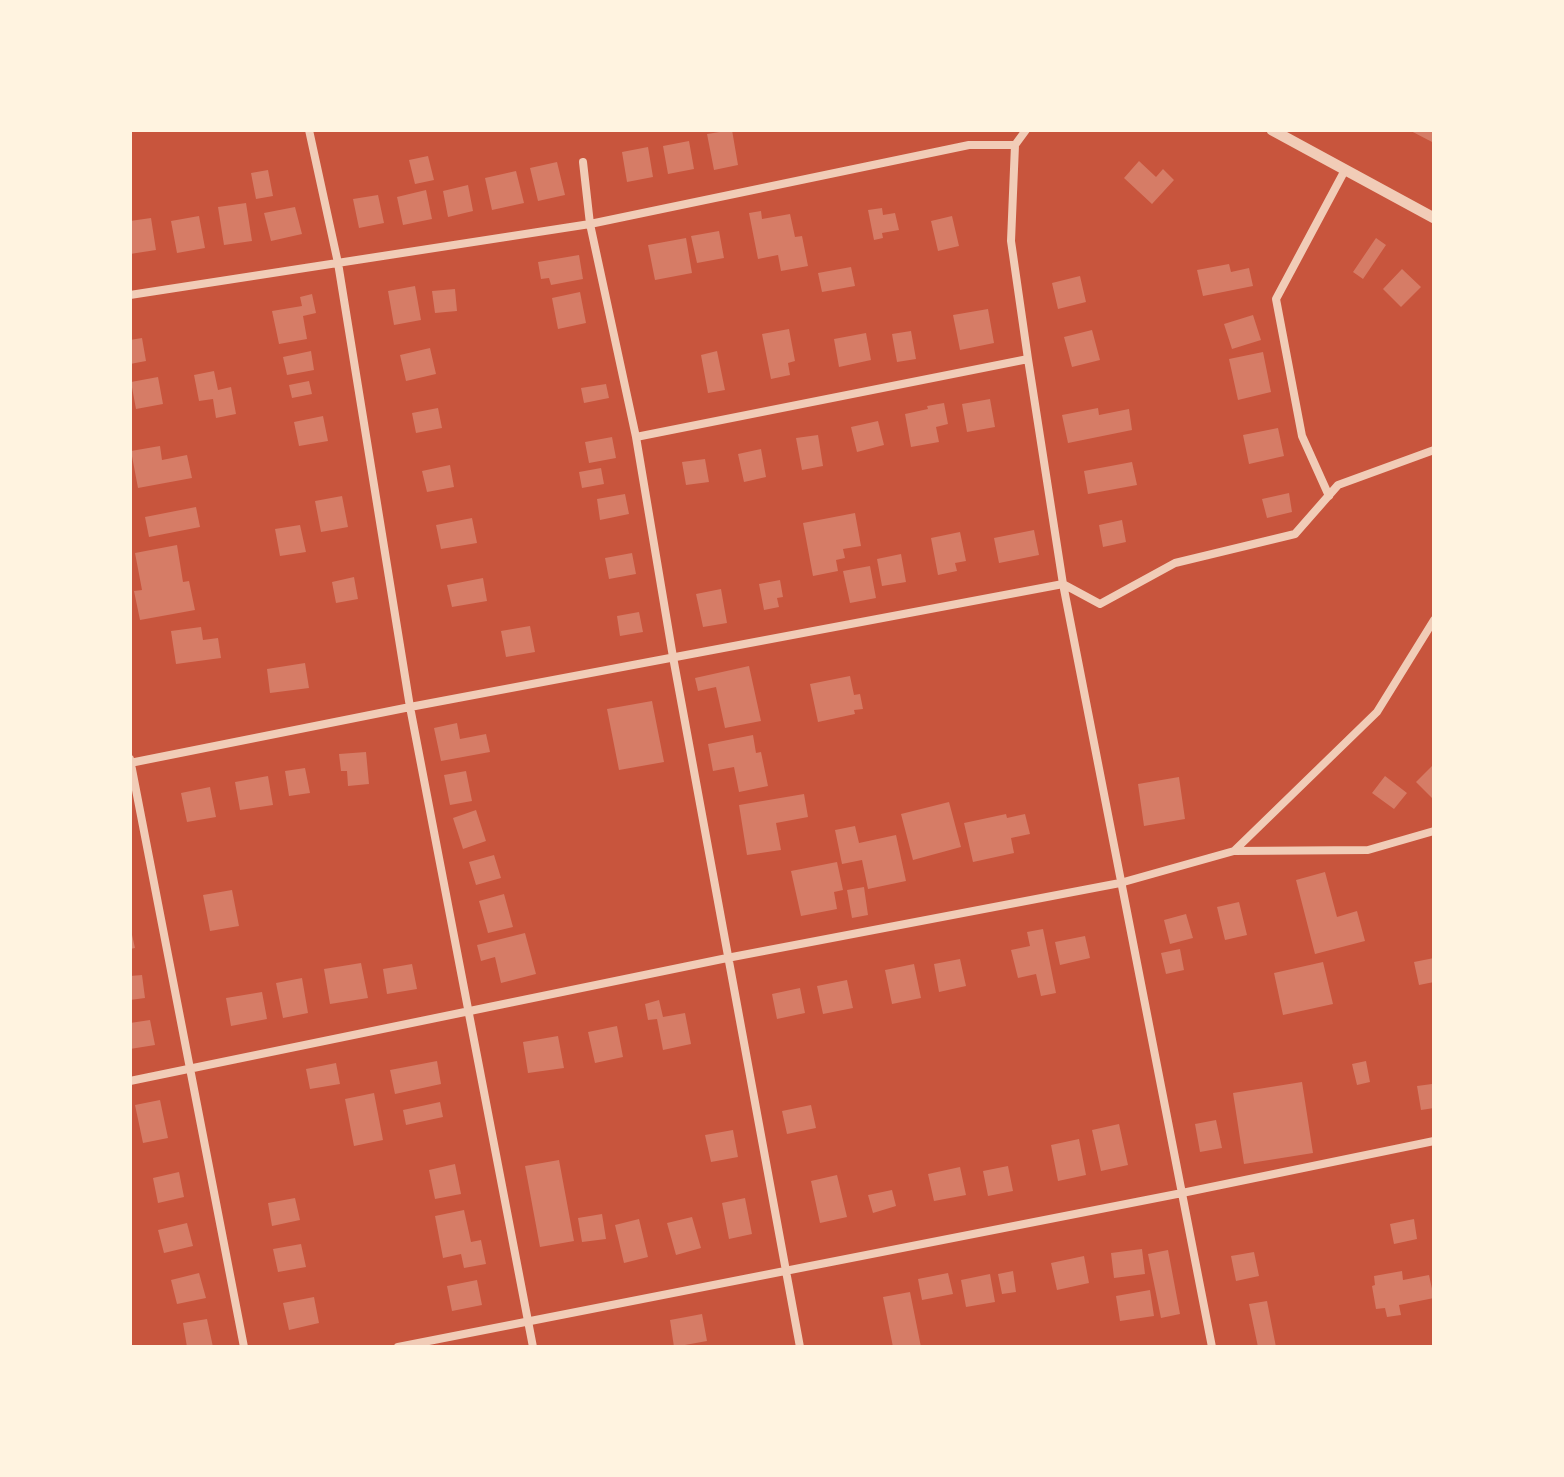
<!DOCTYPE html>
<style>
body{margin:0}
#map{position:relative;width:1564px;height:1477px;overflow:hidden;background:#c8553d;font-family:"Sofia Sans Condensed",sans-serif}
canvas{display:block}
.frame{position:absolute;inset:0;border:132px solid #fff3e0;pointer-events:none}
</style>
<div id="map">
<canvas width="1564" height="1477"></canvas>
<div class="frame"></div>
</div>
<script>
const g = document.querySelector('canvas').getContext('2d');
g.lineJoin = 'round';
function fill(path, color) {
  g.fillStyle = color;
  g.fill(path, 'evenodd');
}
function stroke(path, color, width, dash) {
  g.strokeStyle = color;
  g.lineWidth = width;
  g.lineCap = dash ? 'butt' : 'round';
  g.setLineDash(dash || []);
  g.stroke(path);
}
fill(new Path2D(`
 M732,130L738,165L714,170L707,134Z
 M1409,130H1434V143Z
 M689,141L694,169L668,174L663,146Z
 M648,147L653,177L627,182L622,152Z
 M428,156L434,180L415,184L409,160Z
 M1139,161L1156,177L1163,169L1174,180L1152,204L1124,178Z
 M557,162L565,195L538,201L530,168Z
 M268,170L273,196L256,199L251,173Z
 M516,171L524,203L492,210L485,178Z
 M468,185L473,211L448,217L443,191Z
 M426,190L432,219L403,225L397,197Z
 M378,195L384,223L359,228L353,199Z
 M246,203L252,241L224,245L218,207Z
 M295,207L302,234L271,241L264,213Z
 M882,208L883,215L895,213L899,230L882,233L883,238L874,240L868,210Z
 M761,211L762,219L790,214L795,237L802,236L808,266L781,271L778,255L758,259L749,213Z
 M199,216L205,248L177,253L171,221Z
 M952,216L959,246L938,251L931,221Z
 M151,218L156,250L130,254V221Z
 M719,231L724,258L697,263L691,236Z
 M686,238L692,273L655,280L648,245Z
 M1376,238L1386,245L1363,279L1353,272Z
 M579,255L583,279L551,285L549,278L541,279L538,262Z
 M1229,264L1231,272L1249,268L1253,286L1203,296L1197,270Z
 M851,267L855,286L822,292L818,273Z
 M1402,269L1421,287L1401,307L1383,289Z
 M1080,276L1086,302L1058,309L1052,283Z
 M415,286L421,320L394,325L388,291Z
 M455,289L457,311L435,313L432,291Z
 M580,292L586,323L558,329L552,298Z
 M312,294L316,313L303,316L307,339L279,344L272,311L302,306L300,297Z
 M988,309L994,343L960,350L953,315Z
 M1253,315L1261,340L1232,349L1224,324Z
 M789,329L795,361L788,363L790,375L771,379L762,334Z
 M1092,330L1100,360L1072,367L1064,337Z
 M911,331L916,359L897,362L892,334Z
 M866,333L871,360L839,367L834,339Z
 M142,338L146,361L130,364V340Z
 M430,348L436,374L406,381L400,355Z
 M311,351L314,370L287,375L283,357Z
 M717,351L725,390L708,393L701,355Z
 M1263,352L1271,392L1238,400L1229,359Z
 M214,371L218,390L231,387L236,414L216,418L213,399L199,401L194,375Z
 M158,377L163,404L136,409L131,382Z
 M309,381L312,394L292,398L289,385Z
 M606,384L609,398L584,403L581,388Z
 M990,399L995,427L967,432L962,404Z
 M944,403L948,424L936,427L939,442L911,447L905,414L928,409L927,406Z
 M438,408L442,428L416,433L412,413Z
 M1098,408L1099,415L1129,409L1132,430L1068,443L1062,415Z
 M323,416L328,441L299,446L294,422Z
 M878,421L884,445L857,452L851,427Z
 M1278,428L1284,456L1249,464L1243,435Z
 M818,435L823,466L802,470L796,438Z
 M612,437L616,458L589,463L585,442Z
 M160,446L162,460L187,455L192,478L138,488L131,451Z
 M761,449L766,477L744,482L738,454Z
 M705,459L709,482L686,485L682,462Z
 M1132,462L1137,485L1088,494L1084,471Z
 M450,465L454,487L427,492L422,471Z
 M601,468L604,484L582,488L579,472Z
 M1289,493L1292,512L1267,518L1262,499Z
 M625,494L629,514L600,520L597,499Z
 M342,496L348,527L321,532L315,501Z
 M196,507L200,527L149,537L145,517Z
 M855,513L861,546L843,549L845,558L836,560L838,571L813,576L803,523Z
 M472,518L477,543L441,549L436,525Z
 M1122,520L1126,542L1103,547L1099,525Z
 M300,525L306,552L280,556L275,529Z
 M1034,530L1039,555L999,563L994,538Z
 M960,532L966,561L955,563L957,571L938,575L931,538Z
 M177,545L183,582L189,581L195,610L140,620L134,591L142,590L135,553Z
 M632,553L636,574L609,579L605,558Z
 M901,554L906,582L882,586L877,559Z
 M870,566L876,598L850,603L843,571Z
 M354,577L358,599L336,603L332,582Z
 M483,578L487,601L452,607L447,585Z
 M780,580L783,597L777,598L779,607L764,610L759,584Z
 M721,589L727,623L703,627L696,594Z
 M639,612L643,632L620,636L617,616Z
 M530,626L535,652L506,657L501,631Z
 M201,627L203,640L218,638L221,658L176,664L171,631Z
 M305,663L309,688L270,693L267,669Z
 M749,666L761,721L725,728L716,687L698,691L695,678Z
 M850,676L854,695L860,694L863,709L854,710L855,714L818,722L810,684Z
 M652,701L664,762L619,770L607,709Z
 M457,723L460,739L486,734L490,752L441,761L434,728Z
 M753,735L756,753L761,752L768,786L739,792L734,767L713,771L708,744Z
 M366,752L369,784L348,786L347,771H341L339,754Z
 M1434,764V796L1432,798L1416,782Z
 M305,768L310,793L289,796L285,771Z
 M466,771L472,801L450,805L444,775Z
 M268,776L273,805L240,810L235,782Z
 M1385,776L1407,793L1394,809L1372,793Z
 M1179,777L1185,819L1144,826L1138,784Z
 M210,787L216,817L187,822L181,793Z
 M804,794L808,817L776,823L781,850L747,855L739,805Z
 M949,802L961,847L913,860L901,814Z
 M476,810L486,841L463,849L453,818Z
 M1006,814L1007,818L1025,814L1030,834L1011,838L1014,853L973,862L964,823Z
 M855,826L859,843L896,835L906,881L868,889L862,860L842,864L835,830Z
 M494,855L501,878L476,885L469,862Z
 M837,862L843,890L834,892L837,909L801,916L791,871Z
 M1325,872L1337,917L1357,911L1365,941L1315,954L1296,880Z
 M864,887L868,915L852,918L847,890Z
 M232,890L239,926L210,931L203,895Z
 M504,894L513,927L488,933L479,901Z
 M1239,902L1247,935L1225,940L1217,907Z
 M1186,914L1193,938L1170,944L1164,920Z
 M130,926L135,948L130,949Z
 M1043,929L1056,993L1041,996L1036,974L1018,978L1011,950L1030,946L1027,932Z
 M525,933L536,974L501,983L495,957L481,961L477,945Z
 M1085,936L1090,958L1060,965L1055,942Z
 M1180,949L1184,970L1166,974L1161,953Z
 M1434,958V982L1419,985L1414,962Z
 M960,959L966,986L939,992L934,964Z
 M1323,962L1333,1004L1283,1015L1274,973Z
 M361,963L368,998L330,1004L324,969Z
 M412,964L417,989L387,994L383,969Z
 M914,964L921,998L892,1004L885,970Z
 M142,975L145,998L130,1000V976Z
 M302,978L308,1013L283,1018L276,983Z
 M847,980L853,1008L823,1014L817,986Z
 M800,988L805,1013L777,1019L772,994Z
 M262,992L267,1019L231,1026L226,998Z
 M659,1000L663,1017L685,1013L691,1044L663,1050L657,1019L648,1020L645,1004Z
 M150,1020L155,1045L130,1049V1023Z
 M617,1026L623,1057L595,1063L588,1032Z
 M558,1036L564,1068L528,1073L523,1042Z
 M437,1061L441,1084L395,1094L390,1070Z
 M1366,1061L1370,1082L1357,1085L1352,1064Z
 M336,1063L340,1084L310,1089L306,1069Z
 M1302,1082L1313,1153L1244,1164L1233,1093Z
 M1432,1084L1434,1108L1421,1110L1417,1086Z
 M374,1093L383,1140L354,1146L345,1099Z
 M160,1100L168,1138L143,1143L135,1105Z
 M440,1102L443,1117L406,1125L403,1110Z
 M811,1105L816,1128L787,1134L782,1111Z
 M1216,1120L1222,1148L1200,1152L1195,1124Z
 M1119,1124L1128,1165L1101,1171L1092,1130Z
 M733,1130L738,1157L711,1162L705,1135Z
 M1079,1139L1086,1175L1058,1181L1051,1145Z
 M559,1160L574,1241L540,1247L525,1166Z
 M455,1164L461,1194L435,1199L429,1170Z
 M1008,1166L1013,1191L988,1196L983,1171Z
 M960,1167L966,1195L934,1201L928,1174Z
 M179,1172L184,1197L158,1203L153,1178Z
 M837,1175L847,1217L820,1223L811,1181Z
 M892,1190L896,1206L873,1213L868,1195Z
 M295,1198L300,1220L272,1226L268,1203Z
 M745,1198L752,1234L729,1239L722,1203Z
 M464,1210L471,1242L481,1240L486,1264L464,1268L461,1254L443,1258L435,1216Z
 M602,1214L606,1239L582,1242L578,1218Z
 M692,1217L701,1248L676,1255L667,1223Z
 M639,1219L648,1257L624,1263L615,1225Z
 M1414,1219L1417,1239L1394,1244L1390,1224Z
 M187,1223L193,1246L164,1253L158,1230Z
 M301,1244L306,1267L278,1272L273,1249Z
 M1142,1249L1145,1274L1114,1278L1111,1253Z
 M1168,1250L1180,1314L1161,1318L1148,1254Z
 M1254,1252L1259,1276L1236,1281L1231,1256Z
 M1084,1256L1089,1283L1057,1290L1051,1263Z
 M1013,1271L1016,1292L1002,1294L998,1274Z
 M1402,1271L1403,1280L1429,1275L1434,1298L1399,1305L1401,1315L1387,1317L1385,1308L1376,1309L1372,1286L1375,1285L1374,1276Z
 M199,1273L206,1298L177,1304L171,1280Z
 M948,1273L953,1294L922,1300L918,1279Z
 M990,1274L995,1302L966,1307L961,1280Z
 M477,1280L482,1305L452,1311L447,1286Z
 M1150,1290L1154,1316L1120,1321L1116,1296Z
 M910,1292L921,1347H893L883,1297Z
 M314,1297L319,1323L289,1330L283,1303Z
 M1267,1301L1276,1347H1258L1249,1304Z
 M702,1314L707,1341L674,1347L670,1320Z
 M207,1319L213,1347H187L183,1323Z`), '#d67c66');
stroke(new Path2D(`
 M309,130L338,263L410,707L533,1347
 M1026,130L1015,145L1011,241L1028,359L1063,584L1212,1347
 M583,162L590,224L636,437L673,657L800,1347
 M130,295L590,224L969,145H1015
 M636,437L1028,359
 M1329,496L1302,436L1276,299L1345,170
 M130,759L244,1347
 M130,763L410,707L1063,584L1100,604L1175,563L1295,534L1338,485L1434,450
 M1235,850L1377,712L1434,620
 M130,1081L727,958L1120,883L1234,851L1368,850L1434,831
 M398,1347L1182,1193L1434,1141`), '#f1ccb7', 8);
stroke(new Path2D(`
 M1272,130L1434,218`), '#f1ccb7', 11);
</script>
